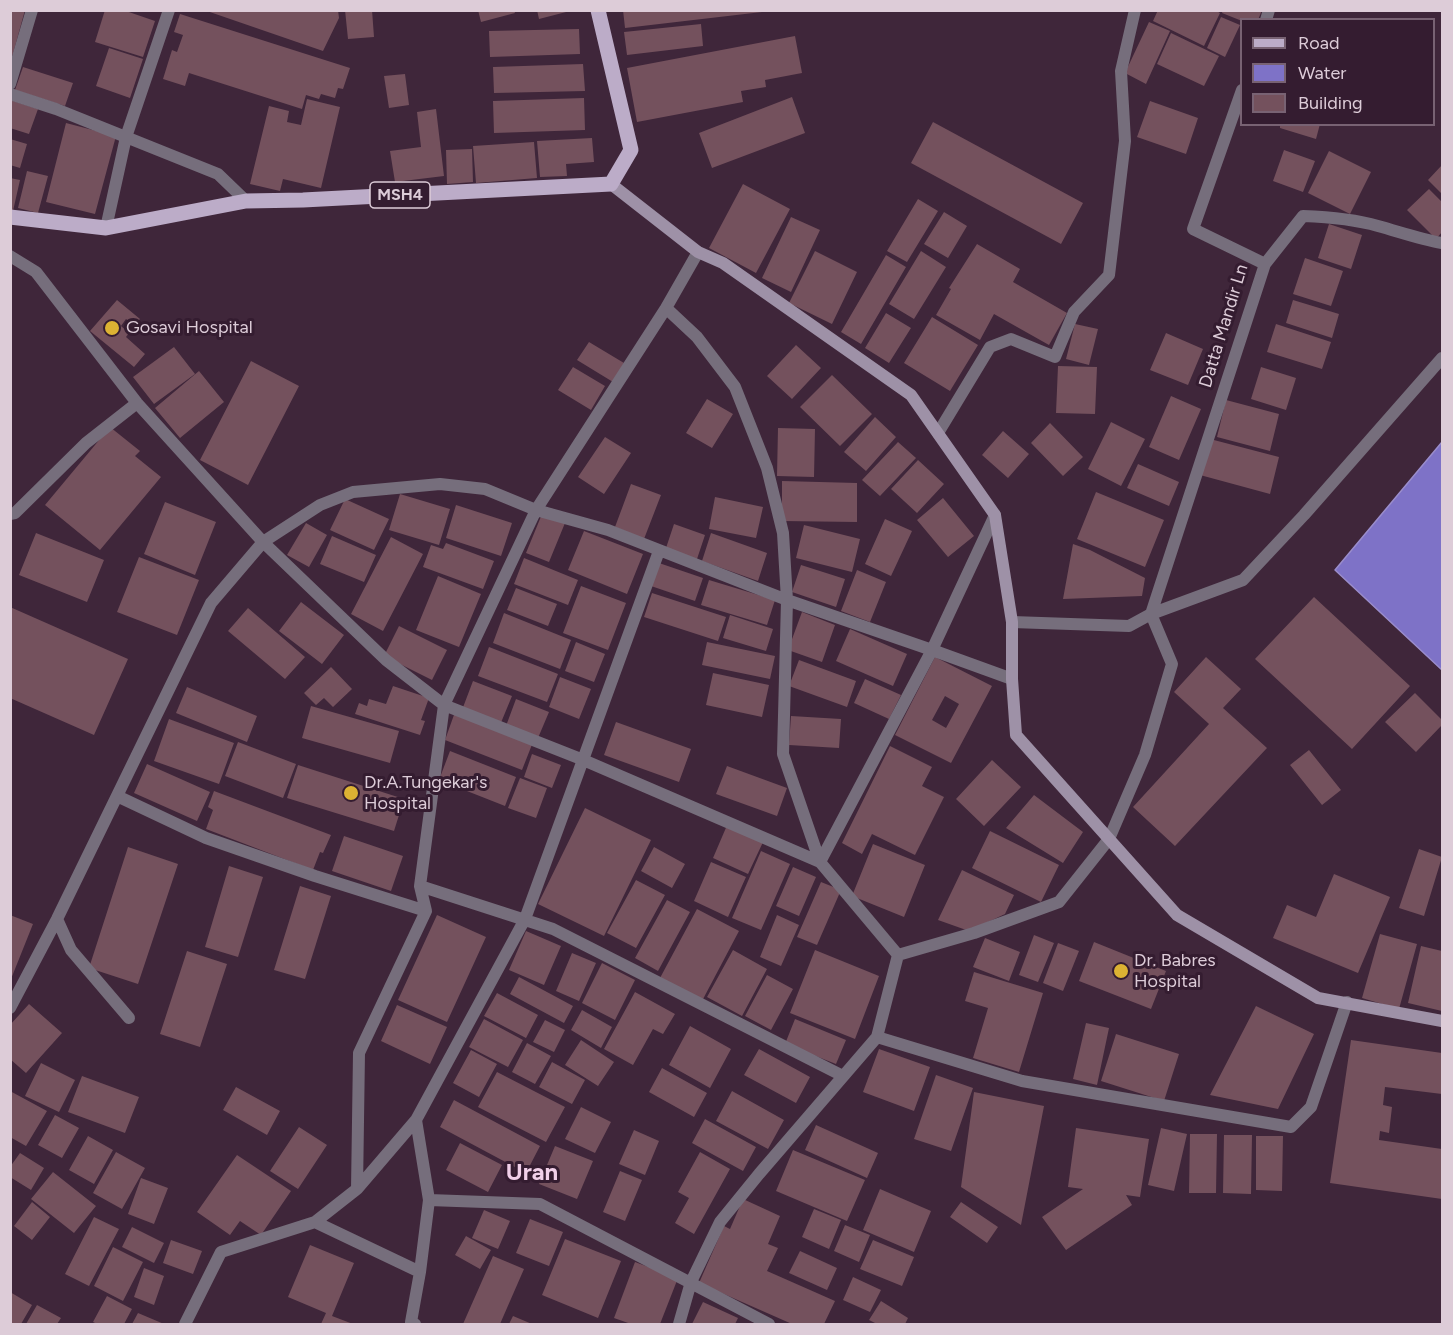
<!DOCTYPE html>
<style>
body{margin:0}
#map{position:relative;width:1453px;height:1335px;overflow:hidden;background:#3f263a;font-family:Figtree,sans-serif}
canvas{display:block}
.frame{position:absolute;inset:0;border:12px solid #ddccd8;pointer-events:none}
.legend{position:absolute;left:1240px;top:18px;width:195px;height:108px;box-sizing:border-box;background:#341c30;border:2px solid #786273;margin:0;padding:8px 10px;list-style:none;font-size:18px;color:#ddccd8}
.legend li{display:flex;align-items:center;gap:12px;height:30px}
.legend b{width:30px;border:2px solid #786273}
</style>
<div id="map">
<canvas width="1453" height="1335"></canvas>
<div class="frame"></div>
<ul class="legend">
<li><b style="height:8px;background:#bcacc8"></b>Road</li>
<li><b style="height:16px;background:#7e72c7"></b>Water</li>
<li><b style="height:16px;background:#74515d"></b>Building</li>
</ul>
</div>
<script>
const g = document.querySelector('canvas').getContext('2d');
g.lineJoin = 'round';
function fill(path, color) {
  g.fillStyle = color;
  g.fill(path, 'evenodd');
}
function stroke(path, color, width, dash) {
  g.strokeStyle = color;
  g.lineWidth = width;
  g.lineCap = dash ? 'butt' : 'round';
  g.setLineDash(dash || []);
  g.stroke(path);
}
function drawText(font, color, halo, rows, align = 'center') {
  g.font = font + ' Figtree,sans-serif';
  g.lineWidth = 6;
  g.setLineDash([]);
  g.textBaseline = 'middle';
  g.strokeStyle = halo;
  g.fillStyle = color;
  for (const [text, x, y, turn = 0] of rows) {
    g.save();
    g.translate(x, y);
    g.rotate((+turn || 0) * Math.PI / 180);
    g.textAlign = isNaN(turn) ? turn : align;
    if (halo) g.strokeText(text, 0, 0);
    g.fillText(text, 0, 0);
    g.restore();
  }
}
const water = new Path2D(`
 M1442,442V670L1335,570Z`);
fill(water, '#7e72c7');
stroke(water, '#9a8dcc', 1.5);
fill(new Path2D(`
 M10,10H25L11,61H10Z
 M105,10H123L155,21L143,57L95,42Z
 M204,10H338L339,18L323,51Z
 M345,10H372L374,37L348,39Z
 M478,10H514L515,13L481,22Z
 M537,10H570V11L539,19Z
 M623,10H761L762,12L625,28Z
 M1158,10H1215L1220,13L1204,46L1153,21Z
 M1223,10H1262L1258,20H1242V21L1222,13Z
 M180,14L350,68L343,89L338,88L335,98L321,94L319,99L306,95L302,109L189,73L185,86L163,79L172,50L177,52L183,35L174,32Z
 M1221,17L1240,25L1225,57L1207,48Z
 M1149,22L1170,31L1146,84L1125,73Z
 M701,24L703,46L627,55L624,32Z
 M579,29L580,54L490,57L489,31Z
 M1171,33L1219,56L1204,86L1157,64Z
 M795,36L802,73L765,80L766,87L741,91L743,102L637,122L627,68Z
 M109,48L143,59L130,98L96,86Z
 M583,64L585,91L494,93L493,67Z
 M23,67L73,83L65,106L15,90Z
 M405,74L409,105L389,108L384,76Z
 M792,97L805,133L712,168L699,133Z
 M584,98L585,130L494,133L493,101Z
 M307,99L340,107L321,188L283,179L280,191L250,184L269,106L289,111L287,122L301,125Z
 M10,100L38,109L29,134L10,128Z
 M1150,101L1198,118L1186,154L1137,137Z
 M436,109L444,176L395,182L390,151L421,147L417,112Z
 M933,122L1083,203L1061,244L911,163Z
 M66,123L116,136L95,214L46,202Z
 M1280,124H1320L1316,139L1280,128Z
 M592,138L594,162L566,164L567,176L540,177L537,141Z
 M10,139L27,144L20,168L10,165Z
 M534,142L537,178L476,183L473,146Z
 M472,149L473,182L447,184L446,150Z
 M1284,150L1315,161L1303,192L1273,181Z
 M1329,151L1371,172L1350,214L1308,193Z
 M1442,165V194L1428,180Z
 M27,171L48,176L38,213L18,208Z
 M10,178L20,180L13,211H10Z
 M743,184L790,209L756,273L709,248Z
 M1429,189L1442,202V232L1436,239L1407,210Z
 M918,199L938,211L907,262L887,251Z
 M944,212L967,226L948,258L924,244Z
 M791,217L820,230L791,292L762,278Z
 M1329,224L1362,235L1351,269L1318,258Z
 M977,244L1020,269L1013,282L1067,313L1049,345L994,314L980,340L936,315L951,289L949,288Z
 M815,251L857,272L832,324L789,303Z
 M921,251L946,267L914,319L889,304Z
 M886,255L906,267L861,344L841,332Z
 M1305,258L1343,271L1331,306L1293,294Z
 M117,300L140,319L134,325L126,319L121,326L129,333L126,337L145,354L134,367L90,331Z
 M1293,300L1339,314L1332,338L1286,323Z
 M886,313L911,328L889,363L865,348Z
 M932,317L978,345L950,391L904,363Z
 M1075,324L1098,329L1089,365L1066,359Z
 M1276,324L1331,342L1322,369L1267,352Z
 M1166,333L1203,349L1188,385L1150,370Z
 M589,342L624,363L613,382L577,360Z
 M796,345L821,368L792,399L767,376Z
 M174,347L195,374L154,404L133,377Z
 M251,361L299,386L248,485L200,460Z
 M1058,366L1097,367L1095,414L1056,413Z
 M573,367L605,386L591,410L558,390Z
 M1261,367L1296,378L1286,410L1251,399Z
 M199,371L224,402L180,438L155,408Z
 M832,375L872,414L840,446L800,407Z
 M1171,396L1201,409L1179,460L1149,447Z
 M707,399L733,414L712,448L686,433Z
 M1226,400L1279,414L1270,451L1217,437Z
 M875,417L896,437L866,471L844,452Z
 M1111,422L1145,439L1121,486L1088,469Z
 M1050,423L1083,457L1063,476L1031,443Z
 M110,427L140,451L135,456L161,477L100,550L45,505Z
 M778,428L815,429L814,477L777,476Z
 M1003,431L1029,454L1008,478L982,455Z
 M605,437L631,453L604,494L578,477Z
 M1210,439L1279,457L1270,494L1200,475Z
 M898,442L916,458L880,496L862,480Z
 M918,460L944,484L917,513L891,489Z
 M1138,464L1179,482L1169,506L1127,488Z
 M782,481L857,483V522L782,521Z
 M631,484L661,495L644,539L615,527Z
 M1096,492L1164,520L1145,567L1077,539Z
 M400,494L450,509L439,545L389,530Z
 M715,497L763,507L756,538L709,529Z
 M943,498L974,536L948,557L917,520Z
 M345,499L389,519L374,550L330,530Z
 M165,502L216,522L195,575L144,554Z
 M456,505L512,523L501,556L446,538Z
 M542,514L565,523L549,562L526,553Z
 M885,519L912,531L891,576L865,564Z
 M306,523L327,535L309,567L287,555Z
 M674,524L705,535L696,562L665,551Z
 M804,525L860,539L852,572L796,558Z
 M584,531L643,554L627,594L568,570Z
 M36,533L104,560L87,602L19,575Z
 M711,533L767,553L758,581L702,561Z
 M332,536L376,555L364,582L320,564Z
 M391,537L423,554L383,631L351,614Z
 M446,543L494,561L483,589L423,567L431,545L443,549Z
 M1073,544L1090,550L1145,578L1142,596L1063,599Z
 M139,557L199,580L177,635L117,612Z
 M524,558L578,580L568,605L514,584Z
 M659,563L703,578L695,601L651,586Z
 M801,565L845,579L836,607L792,592Z
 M857,570L886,582L870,622L841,611Z
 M438,576L481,594L459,647L416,630Z
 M709,580L775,600L767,625L701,605Z
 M581,586L626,603L608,650L563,633Z
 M516,588L557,604L548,626L507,610Z
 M652,593L726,617L718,641L644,617Z
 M1314,597L1410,686L1352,749L1255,659Z
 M301,602L344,635L322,664L279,631Z
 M10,607L128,659L94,735L10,698Z
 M248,608L305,657L285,679L228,631Z
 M802,612L835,625L822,662L788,650Z
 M504,613L571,640L560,669L493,643Z
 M730,615L773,629L766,651L723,638Z
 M399,626L447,650L432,680L384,656Z
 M850,629L907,654L893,686L836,661Z
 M576,642L605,654L594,682L565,671Z
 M707,642L775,656L770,679L702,665Z
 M489,647L558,674L547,702L478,676Z
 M935,657L992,686L951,763L895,735ZM945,696L959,704L946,728L932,720Z
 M1206,657L1241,689L1223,708L1267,748L1175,846L1133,807L1209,724L1174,692Z
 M799,660L856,681L847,707L789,686Z
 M331,667L352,689L333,707L324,698L316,705L304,693Z
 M713,673L769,685L762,717L706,705Z
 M560,677L591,689L579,719L549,707Z
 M865,679L901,695L889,719L854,703Z
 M473,681L512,696L500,725L462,710Z
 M393,686L429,698L421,720L425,721L420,735L355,714L359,703L367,706L369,699L386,704Z
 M187,687L257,716L247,742L176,713Z
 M1415,693L1442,720V725L1416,752L1385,722Z
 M516,699L549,712L538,738L506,726Z
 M311,706L399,731L390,763L302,738Z
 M455,712L533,742L522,770L445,740Z
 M791,716L841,719L839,748L789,745Z
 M169,719L234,743L219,784L154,761Z
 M616,722L691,749L679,782L604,755Z
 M238,742L296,764L283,798L225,776Z
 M890,746L932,767L922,786L944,797L915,855L872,834L862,854L842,843Z
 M1309,750L1341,790L1322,805L1290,765Z
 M450,751L516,777L505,806L439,780Z
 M532,754L561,765L552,788L524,777Z
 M992,760L1021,787L984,826L956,799Z
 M147,764L210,792L197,821L134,793Z
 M298,765L404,799L394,831L287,798Z
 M727,766L787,788L777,816L716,794Z
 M520,778L547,788L536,818L508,808Z
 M214,791L331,835L323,853L320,852L313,870L206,829L213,810L208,807Z
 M1034,795L1083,832L1063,863L1006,828Z
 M585,808L651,840L604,936L538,904Z
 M728,823L764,840L748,874L713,858Z
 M990,831L1059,865L1041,902L972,868Z
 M344,836L403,856L391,891L332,871Z
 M873,844L925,865L904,917L852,896Z
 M128,847L178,864L138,984L89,968Z
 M654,847L685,864L672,888L641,871Z
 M1419,849L1442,857L1424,916L1399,908Z
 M761,851L790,864L761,930L732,918Z
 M711,862L746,877L728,917L694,901Z
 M229,866L263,877L238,957L205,947Z
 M793,867L816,877L799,916L776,906Z
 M962,870L1014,895L1005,914L969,931L938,920Z
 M1334,874L1390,897L1358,973L1273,938L1287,905L1316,917Z
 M636,880L665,895L636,948L607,933Z
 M821,882L841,890L817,945L797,937Z
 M300,886L331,896L305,979L274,970Z
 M667,900L690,912L658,971L635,958Z
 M697,909L739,931L702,1001L660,978Z
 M10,915L33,924L11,979H10Z
 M437,915L486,937L447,1022L398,1000Z
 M777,915L799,925L781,966L760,957Z
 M526,931L561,946L544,985L509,970Z
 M1380,934L1417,944L1399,1009L1362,998Z
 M1034,935L1054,943L1038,982L1019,975Z
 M985,938L1020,952L1009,981L973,967Z
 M1094,942L1166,971L1151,1009L1079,981Z
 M1058,943L1079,951L1063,991L1043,983Z
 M1421,946L1442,951V1011L1408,1003Z
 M733,950L767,969L742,1016L707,997Z
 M815,950L879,976L855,1039L790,1013Z
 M187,951L227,964L200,1047L160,1034Z
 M572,953L596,963L579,1001L556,991Z
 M602,963L635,980L615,1020L582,1003Z
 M974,972L1043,993L1019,1072L973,1058L988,1008L965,1001Z
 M767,975L793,989L771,1030L745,1016Z
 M519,977L573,1006L564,1023L510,994Z
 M635,992L675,1014L663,1034L653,1029L633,1065L604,1049Z
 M497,993L538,1015L526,1038L484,1016Z
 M29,1004L62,1033L26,1073L10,1059V1025Z
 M397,1005L447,1027L430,1064L381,1041Z
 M1256,1006L1314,1034L1278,1109L1210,1095Z
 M582,1010L612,1027L601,1048L571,1030Z
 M484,1019L523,1040L508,1067L469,1047Z
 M795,1019L846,1040L836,1064L785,1044Z
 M545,1020L565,1030L554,1052L533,1042Z
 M1086,1023L1109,1028L1097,1085L1073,1079Z
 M690,1026L731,1049L710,1088L669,1065Z
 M1116,1034L1179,1054L1164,1101L1101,1081Z
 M581,1040L614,1062L598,1086L565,1065Z
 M1351,1040L1442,1053V1094L1385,1087L1383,1105L1392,1107L1389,1133L1380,1131L1379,1140L1442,1149V1199L1330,1183Z
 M527,1043L551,1056L535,1084L512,1072Z
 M759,1049L810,1077L796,1103L744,1075Z
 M879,1049L930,1067L914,1111L863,1092Z
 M471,1050L497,1064L479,1097L453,1083Z
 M552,1062L585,1080L572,1104L539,1087Z
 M41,1063L75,1080L59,1112L25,1096Z
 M662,1068L707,1093L694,1117L649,1092Z
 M497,1072L565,1107L546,1142L478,1107Z
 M936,1075L973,1088L951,1151L914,1139Z
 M82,1076L139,1097L125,1133L68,1112Z
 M236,1087L280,1111L267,1135L223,1110Z
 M10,1091L47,1111L26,1146L10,1137Z
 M732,1091L784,1120L768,1149L716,1121Z
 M974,1092L1044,1106L1021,1225L961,1187Z
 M454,1100L540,1146L526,1173L440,1127Z
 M581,1107L611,1122L595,1153L565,1139Z
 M55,1115L79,1128L62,1158L38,1145Z
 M705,1119L756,1147L743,1171L692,1143Z
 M816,1125L878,1153L867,1178L805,1150Z
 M299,1127L327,1145L298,1189L270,1171Z
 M1076,1128L1149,1139L1140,1197L1126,1195L1132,1205L1066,1250L1042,1217L1083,1189L1068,1187Z
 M1161,1128L1187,1134L1174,1191L1148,1185Z
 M634,1130L659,1141L645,1175L619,1164Z
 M1190,1134H1217L1216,1193H1189Z
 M1224,1135H1252L1251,1194L1223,1193Z
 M88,1136L113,1150L94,1184L69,1170Z
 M1256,1136H1283L1282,1191L1256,1190Z
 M460,1143L502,1165L488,1192L446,1170Z
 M555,1146L593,1161L577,1199L539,1184Z
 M793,1150L865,1180L847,1221L776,1191Z
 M116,1152L145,1168L122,1209L93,1193Z
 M700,1152L730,1169L694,1234L675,1223L689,1198L678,1192Z
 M20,1153L44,1168L31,1190L10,1177V1167Z
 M237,1155L291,1191L261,1235L240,1221L230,1235L197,1212Z
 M620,1171L642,1180L625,1221L603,1212Z
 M53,1172L96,1206L74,1233L31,1199Z
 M141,1178L168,1188L154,1224L128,1214Z
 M880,1189L931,1211L914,1252L863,1230Z
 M743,1199L780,1216L768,1244L778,1248L767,1271L835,1301L824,1324H792L699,1283L724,1226L730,1229Z
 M32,1202L50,1217L32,1240L14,1226Z
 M961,1202L998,1227L987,1243L950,1217Z
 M814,1209L841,1220L829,1249L802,1237Z
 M484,1210L510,1221L498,1249L472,1238Z
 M94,1217L119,1229L89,1286L65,1274Z
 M530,1219L563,1232L549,1266L516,1253Z
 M845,1225L870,1235L859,1262L834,1251Z
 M132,1227L164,1243L154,1263L122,1247Z
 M466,1236L491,1250L480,1269L455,1255Z
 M565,1239L621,1261L598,1318L542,1295Z
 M171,1240L202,1251L193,1274L163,1263Z
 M873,1240L914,1257L902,1286L860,1269Z
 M310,1245L354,1263L332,1316L353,1324H321L326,1313L288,1297Z
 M113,1247L143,1262L123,1301L94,1286Z
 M800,1251L837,1268L827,1290L789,1273Z
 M493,1256L524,1269L500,1324H463Z
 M635,1262L678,1278L660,1324H631L614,1318Z
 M144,1268L164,1276L154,1305L134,1297Z
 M853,1277L881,1290L870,1312L843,1300Z
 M10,1292L32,1305L21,1324H10Z
 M107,1296L132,1309L124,1324H97L93,1322Z
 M881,1301L908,1318L905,1324H877L869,1320Z
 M703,1302L738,1318L735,1324H692Z
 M37,1305L61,1318L57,1324H26Z
 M138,1313L164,1324H132Z
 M513,1316L532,1324H509Z`), '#74515d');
stroke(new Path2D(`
 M1266,20L1269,10
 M10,84L32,10
 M10,94L56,109L218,174L246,201
 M106,228L126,137L169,10
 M10,256L36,272L137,403L263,542L386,660L444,705L581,759L820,862L932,650L1012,679
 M1265,264L1303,216C1329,217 1354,219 1378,226C1400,232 1420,239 1442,243
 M666,308L697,337L735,387L767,468L783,533L787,600L932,650L995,515
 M938,433L990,347L1011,339L1055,357L1074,312L1109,275L1125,141L1121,71L1135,10
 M10,514L15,513L86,443L137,403
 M1012,622L1129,626L1151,614L1243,580L1304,515L1442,358
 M117,796L206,838L315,876L426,911
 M420,886L553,929L843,1076
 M57,919L71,950L129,1018
 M898,955L974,933L1059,902L1109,839L1145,755L1172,664L1151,614L1265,264L1193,229L1242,90
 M10,1008L57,919L211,603L263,542L320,505L353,492L440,484L485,489L536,510L608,530L787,600L783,754L820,862L898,955L877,1037
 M416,1120L429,1200
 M357,1189L416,1120L525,919L659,551
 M315,1222L420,1272L411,1322L415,1324
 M420,1272L429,1200L540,1204L769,1324
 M185,1324L221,1252L315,1222L357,1189L359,1053L426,911L420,886L444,705L536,510L666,308L698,252
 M679,1324L691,1282L720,1222L759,1174L877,1037L1022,1081L1291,1127L1311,1107L1347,1002`), '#766e7c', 12);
stroke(new Path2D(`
 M611,184L698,252L723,263L911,395L995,515L1012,622V679L1016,735L1177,915L1318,998L1442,1021`), '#9e91a7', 12);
stroke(new Path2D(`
 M10,217L106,228L246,201L303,200L611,184L631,150L598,10`), '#bcacc8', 15);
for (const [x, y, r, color] of [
 [112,328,8,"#dcb233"],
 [351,793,8,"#dcb233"],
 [1121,971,8,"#dcb233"]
]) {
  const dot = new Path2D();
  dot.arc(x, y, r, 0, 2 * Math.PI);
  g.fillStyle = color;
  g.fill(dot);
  stroke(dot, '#341c30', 2);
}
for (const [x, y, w] of [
 [400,195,60]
]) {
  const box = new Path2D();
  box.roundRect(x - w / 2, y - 13, w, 26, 4.5);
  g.fillStyle = '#341c30';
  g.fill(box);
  stroke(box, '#ddccd8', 1.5);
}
drawText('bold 16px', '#ddccd8', null, [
 ["MSH4",400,195]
]);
drawText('18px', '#ddccd8', '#341c30', [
 ["Datta Mandir Ln",1224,326,-73]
]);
drawText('18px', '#ddccd8', '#341c30', [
 ["Gosavi Hospital",126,328],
 ["Dr.A.Tungekar's",364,783],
 ["Hospital",364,804],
 ["Dr. Babres",1134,961],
 ["Hospital",1134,982]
], 'left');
drawText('bold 24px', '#f1d0e9', '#341c30', [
 ["Uran",532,1173]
]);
</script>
